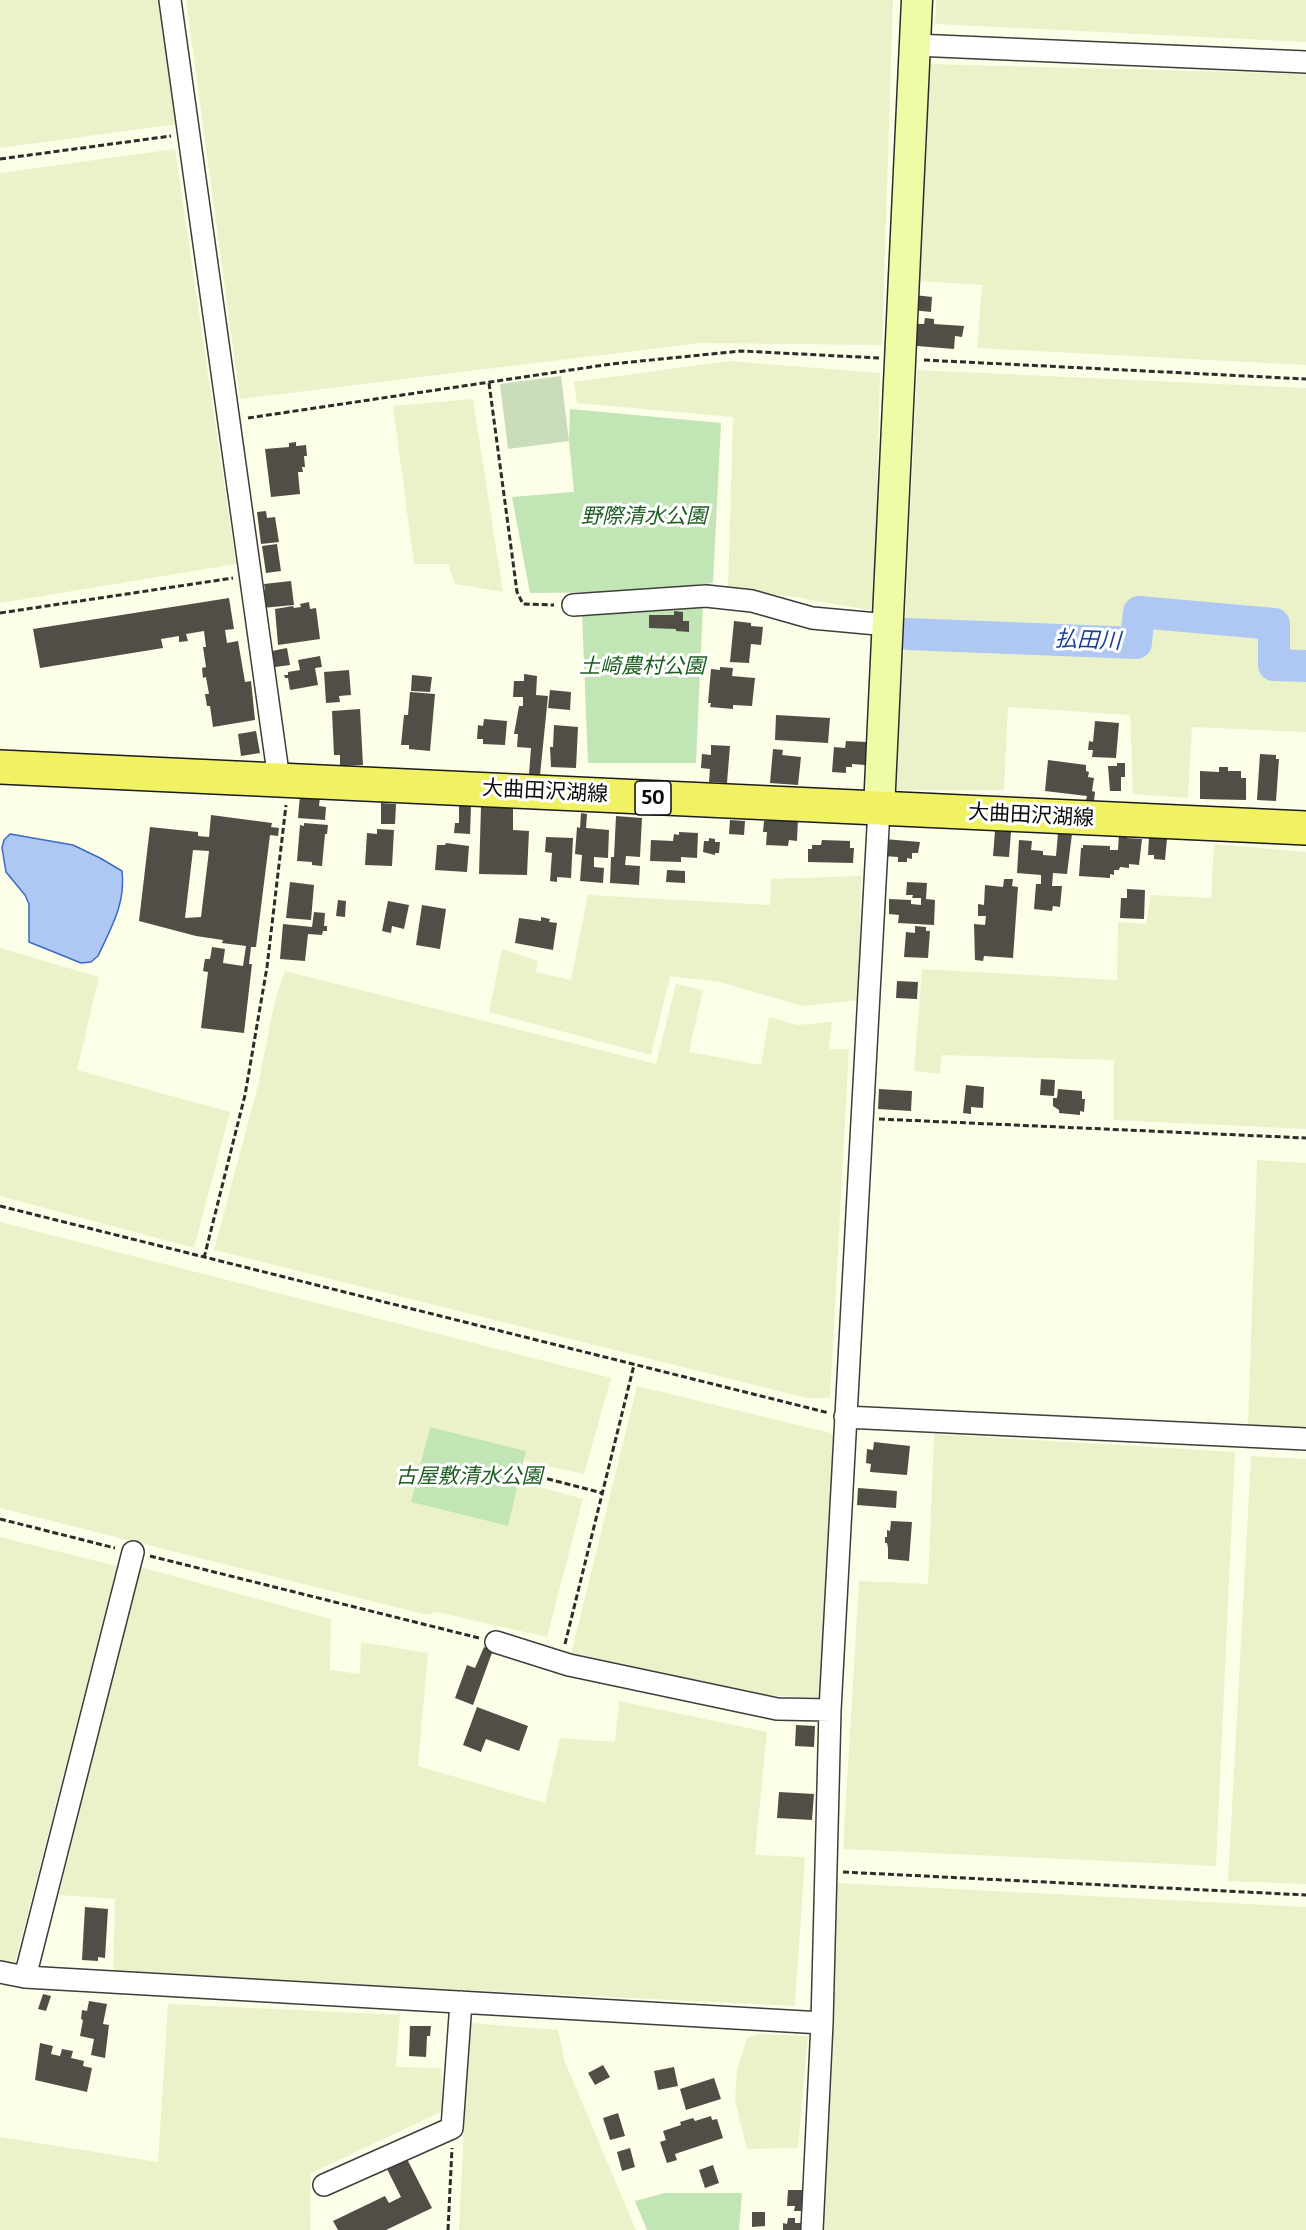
<!DOCTYPE html>
<meta charset="utf-8">
<style>
body{margin:0}
canvas{display:block;background:#fdfee7}
</style>
<canvas width="1306" height="2230"></canvas>
<script>
const g = document.querySelector('canvas').getContext('2d');
g.lineJoin = 'round';
function fill(path, color) {
  g.fillStyle = color;
  g.fill(path, 'evenodd');
}
function stroke(path, color, width, dash) {
  g.strokeStyle = color;
  g.lineWidth = width;
  g.lineCap = dash ? 'butt' : 'round';
  g.setLineDash(dash || []);
  g.stroke(path);
}
function drawText(font, color, halo, rows, align = 'center') {
  g.font = font + ' Bitter,"Noto Sans JP",serif';
  g.lineWidth = 6;
  g.setLineDash([]);
  g.textBaseline = 'middle';
  g.strokeStyle = halo;
  g.fillStyle = color;
  for (const [text, x, y, turn = 0] of rows) {
    g.save();
    g.translate(x, y);
    g.rotate((+turn || 0) * Math.PI / 180);
    g.textAlign = isNaN(turn) ? turn : align;
    if (halo) g.strokeText(text, 0, 0);
    g.fillText(text, 0, 0);
    g.restore();
  }
}
fill(new Path2D(`
 M0,0H160L178,124L0,148Z
 M186,0H893L882,345L700,343L240,399Z
 M936,0H1306V42L935,24Z
 M930,64L1306,74V365L977,348L982,285L918,281Z
 M175,149L236,564L0,603V173Z
 M728,361L880,373L874,611L801,598L728,588L733,417L577,403L574,382Z
 M917,370L1306,388V657L1283,656L1282,614L1131,601L1125,635L905,622Z
 M473,399L503,592L455,584L448,564H414L393,406Z
 M1147,619L1270,629V672L1306,675V732L1192,727L1188,798L1133,794L1130,715L1008,707L1004,790H894L904,646L1138,653Z
 M1214,844L1306,852V1129L1114,1120V1060L942,1055L940,1074L914,1071L922,969L1117,980L1118,922L1146,924L1151,895L1211,898Z
 M861,876L859,1000L803,1006L720,982L670,976L651,1055L489,1012L502,949L538,961L536,972L571,980L588,895L770,905L771,879Z
 M0,948L99,977L77,1070L230,1112L194,1248L0,1196Z
 M285,971L656,1064L676,984L703,990L689,1052L761,1065L769,1017L797,1025L832,1022L829,1049H849L830,1398H806L214,1250L258,1085L275,1000Z
 M1257,1160L1306,1163V1430L1248,1426Z
 M0,1222L611,1378L584,1474L524,1461L526,1451L430,1427L411,1502L507,1526L519,1481L583,1499L547,1637L436,1612L427,1615L0,1508Z
 M637,1386L835,1434L820,1698L761,1695L571,1654Z
 M934,1434L1235,1452L1216,1866L843,1849L859,1581L928,1584Z
 M1251,1456L1306,1459V1884L1228,1881Z
 M0,1537L117,1566L14,1967L0,1964Z
 M140,1567L331,1619L330,1670L360,1674L361,1642L428,1653L418,1766L545,1803L560,1738L615,1742L619,1701L767,1732L755,1855L805,1857L795,2006L113,1973L115,1899L59,1895Z
 M837,1883L1306,1907V2230H823Z
 M168,2004L400,2015L396,2067L441,2068L443,2111L311,2173L310,2230H0V2137L158,2162Z
 M469,2023L558,2030L565,2062L636,2230H459Z
 M757,2034L808,2036L798,2148L747,2149L735,2100L737,2070L747,2038Z`), '#ebf2c9');
fill(new Path2D(`
 M570,409L721,423L713,583L631,592L530,593L512,497L574,492L569,441Z
 M703,605L696,763H588L582,613Z
 M430,1427L526,1451L508,1526L411,1502Z
 M665,2193H742L739,2230H647L635,2201Z`), '#c1e5b4');
fill(new Path2D(`
 M561,376L569,441L508,449L500,384Z`), '#c9ddbb');
const water = new Path2D(`
 M10,834L73,845L100,858L122,871C126,903 111,928 98,956L91,962L81,963L29,942V904L25,895L6,872L2,848L4,840Z`);
fill(water, '#afc8f3');
stroke(water, '#396ac6', 1.5);
stroke(new Path2D(`
 M908,634L1136,643L1139,612L1274,624V665L1306,666`), '#afc8f3', 32);
fill(new Path2D(`
 M914,295L932,297L931,312L912,310Z
 M925,318L934,319V324L964,326L962,337L955,336L954,349L917,346V324H924Z
 M296,442V446L306,445L307,456H304L305,467H302L303,472H298L300,494L271,497L265,449L289,447V443Z
 M266,511L267,518L275,517L279,542L261,544L257,512Z
 M277,544L281,571L266,573L262,546Z
 M291,581L294,605L262,608L260,590H265L264,584Z
 M229,598L234,629L225,630L227,643L238,641L245,682L251,681L255,720L213,727L210,706H207L205,694H209L206,677L203,678L202,668L206,667L203,647H206L204,631L186,634L188,641L179,642V636L161,639L163,648L40,668L33,629Z
 M309,602L310,609L316,608L320,639L278,645L275,609L293,606L294,608L301,607L300,604Z
 M674,611L683,612V621H689V632L676,631V629L649,628V615H674Z
 M734,621L751,623V626L763,627L761,645L751,644L749,663L730,662Z
 M287,648L290,665L275,667L272,651Z
 M320,656L322,667L315,668L318,685L290,690L288,678H285L284,675H288V672L300,670L298,660Z
 M720,667L733,668L732,676L755,678L752,706L733,705V709L710,707L711,703H708L711,669L720,670Z
 M349,670L351,695L339,696L340,702L326,703L324,672Z
 M524,674L537,676L536,695L548,696L540,775L529,774L531,748L517,747L518,734H514L519,706H523V697H513L514,681H524Z
 M412,675L432,677L430,692L411,691Z
 M550,690L571,692L570,710L548,708Z
 M410,692L435,694L430,751L409,749V745H401L404,715H408Z
 M360,709L363,765L340,766V755H334L332,711Z
 M776,715L830,718L828,743L775,740Z
 M484,719L507,721L505,745L483,744V739H477L478,725L483,726Z
 M1095,721L1119,723L1116,758L1092,757L1093,750H1088L1089,741L1093,742Z
 M554,725L578,727L576,768L551,767L550,747H553Z
 M256,731L260,753L241,756L238,734Z
 M846,741L867,742L865,765L852,764V767H846V773L832,772L834,747L845,748Z
 M711,745L730,746L727,783L709,782L710,769L701,768L702,754L711,755Z
 M773,749L783,750L782,755L801,757L798,785L770,783Z
 M1260,754L1276,755V759H1279L1276,801L1257,800Z
 M1048,760L1086,765V771L1089,772L1088,777L1094,778L1092,791L1095,792L1094,801L1086,800L1087,796L1045,791Z
 M1117,763H1125V777H1121V791H1110L1108,766H1117Z
 M1219,767H1228V771H1241V778H1246V800L1200,799V771L1219,772Z
 M300,795L320,797L319,806L326,807L325,820L298,818Z
 M381,803L396,804L395,824H381Z
 M459,805L471,806L470,834L454,833L455,823H459Z
 M481,807L513,808V830L529,831L527,875L479,874Z
 M581,813L587,814L586,828L609,830L608,858L594,857V867L604,868L603,883L580,881L582,855L575,854L577,827L580,828Z
 M211,815L272,823L271,827L279,828L278,836L270,835L256,947H251L249,964H252L244,1033L201,1028L208,972L203,971L205,959H210L212,947L225,949L223,963L243,966L246,946L222,943L223,940L196,936L139,921L150,827L198,832V836L209,837ZM193,850L209,851L201,917L185,918Z
 M616,816L642,818L640,857L626,856L625,865L640,866L639,885L610,883L611,857H614Z
 M773,817L798,818L797,841L789,840L788,846L766,845L767,832H763L764,821H772Z
 M730,820L745,821L744,835L729,834Z
 M304,823L328,825L327,834H325L322,866L312,865V862L297,861L300,825L304,826Z
 M377,829L394,830L392,866L365,865L367,833L377,834Z
 M995,831L1011,832L1009,857L993,856Z
 M679,832L698,833L697,858L681,857V862L650,861L651,840L673,841L674,834L679,835Z
 M1058,833L1072,834L1067,874L1053,873L1052,886H1062L1060,907L1053,906L1052,911L1034,909L1036,884H1041V875L1017,873L1019,840L1032,841L1031,850L1043,851V855L1056,856Z
 M1119,834L1127,835V838L1142,839L1139,865L1129,864V868L1120,867L1119,870H1114V875L1110,874V878L1079,876L1081,848H1083V845L1110,846V850H1118Z
 M546,837L573,838L571,878L557,877V882L550,881L552,853L545,852Z
 M1149,837L1167,839L1165,860L1154,859V855H1148Z
 M709,838L715,839V842H720L719,853H715V855L703,852L704,841H709Z
 M884,839L920,842L918,853H912V859L907,858V862H898V857L883,856Z
 M822,840L850,841V848H854L853,863L808,862V849H812V845H821Z
 M446,843L469,846L467,872L435,870L437,845H445Z
 M667,870L685,871V883L666,882Z
 M1004,879H1013L1012,886L1018,887L1013,958L984,956L983,961L975,960L974,924L985,925L986,916H978V904L984,905L985,885L1003,887Z
 M290,882L314,885L311,920L286,918Z
 M907,882L927,883L926,899L935,900L934,925L898,923L899,915L889,914V899L911,900V904L921,905V898H912L913,895H906Z
 M1127,889L1145,890L1144,919L1120,918L1121,898H1127Z
 M338,900L346,901L345,917L336,916Z
 M388,901L409,905L404,929L392,926L391,933L382,931Z
 M422,905L446,909L440,949L416,945Z
 M314,912L325,913L324,926H327V931H323L322,935L308,934L305,961L280,959L283,924L312,927Z
 M541,917L550,919L549,922L557,923L553,950L515,943L519,918L541,921Z
 M915,926L926,927V931H930L928,958L904,957L906,932L915,933Z
 M897,981L918,982L917,999L896,998Z
 M1041,1079L1055,1080L1054,1096L1040,1095Z
 M966,1085L984,1087L983,1108L971,1107V1114L963,1113Z
 M879,1089L912,1091L911,1111L878,1109Z
 M1058,1089L1082,1091V1099H1085L1084,1112L1080,1111V1115L1059,1113V1110L1053,1106V1098H1057Z
 M874,1442L910,1446L907,1475L870,1472L871,1464L866,1463L867,1449L873,1450Z
 M858,1488L897,1491L896,1508L857,1505Z
 M891,1521L912,1522L909,1561L888,1559V1548L887,1543H885V1537H887V1530L890,1531Z
 M484,1647L493,1650L473,1705L455,1698L467,1665L475,1668Z
 M477,1707L528,1726L519,1751L486,1739L481,1752L463,1745Z
 M796,1725L815,1726L814,1747L795,1746Z
 M779,1792L814,1794L812,1820L777,1818Z
 M85,1907L108,1909L105,1958L98,1957V1961L82,1960Z
 M43,1994L51,1996L46,2011L38,2009Z
 M89,2001L107,2004L103,2024L109,2025L105,2058L91,2055L94,2039L80,2036L83,2020L81,2019L82,2010L87,2011Z
 M410,2026H431L430,2036H427L426,2057L409,2056Z
 M40,2043L53,2046L51,2054L60,2056L62,2049L73,2051L71,2058L84,2061L83,2066L92,2068L87,2092L35,2080Z
 M603,2065L610,2077L595,2085L588,2073Z
 M674,2067L678,2086L658,2090L654,2071Z
 M714,2078L721,2099L686,2110L680,2089Z
 M618,2113L625,2136L610,2140L603,2118Z
 M711,2116L712,2120L717,2119L723,2138L675,2154L677,2160L667,2163L660,2142L666,2140L663,2131L681,2125L680,2122L693,2118L695,2121Z
 M630,2148L635,2167L622,2171L617,2152Z
 M407,2159L432,2208L386,2230H338L333,2221L385,2196L389,2203L401,2197L387,2169Z
 M713,2165L719,2183L705,2188L699,2170Z
 M788,2190H805L804,2211H794L795,2206H787Z
 M752,2212H765V2226L752,2227Z
 M788,2218H795V2223H801V2230H783V2223L787,2224Z`), '#514e47');
const street = new Path2D(`
 M170,0L279,780
 M915,45L1306,62
 M573,605L706,596L752,601L812,618L888,625
 M845,1417L1306,1439
 M496,1642L569,1665L777,1709L830,1710
 M0,1972L25,1977L822,2023L830,1710L879,809
 M25,1977L133,1552
 M324,2185L452,2128L461,2002
 M812,2230L822,2023`);
const secondary = new Path2D(`
 M879,809L917,0`);
const primary = new Path2D(`
 M0,767L1306,828`);
stroke(street, '#3d3d3d', 24);
stroke(secondary, '#2c2c2c', 33);
stroke(primary, '#1b1b1b', 36);
stroke(new Path2D(`
 M0,159L171,136
 M924,360L1306,379
 M489,383L517,592L523,604L554,605
 M248,418L611,364L741,351L879,358
 M0,613L233,578
 M879,1119L1306,1138
 M0,1206L829,1413
 M204,1258L245,1095L267,967L286,805
 M521,1472L602,1493
 M0,1519L115,1548
 M150,1556L479,1638
 M565,1644L634,1365
 M843,1872L1306,1895
 M448,2230L452,2148`), '#2c2c2c', 3, [6, 3]);
stroke(street, '#fff', 21);
stroke(secondary, '#effba5', 30);
stroke(primary, '#f0f263', 33);
for (const [x, y, w] of [
 [653,798,36]
]) {
  const box = new Path2D();
  box.roundRect(x - w / 2, y - 17, w, 34, 4.5);
  g.fillStyle = '#fff';
  g.fill(box);
  stroke(box, '#0a0a0a', 1.5);
}
drawText('bold 20px', '#0a0a0a', null, [
 ["50",653,798]
]);
drawText('italic 21px', '#1e5d21', '#fff', [
 ["野際清水公園",644,517],
 ["土崎農村公園",642,667],
 ["古屋敷清水公園",469,1477]
]);
drawText('21px', '#0a0a0a', '#fff', [
 ["大曲田沢湖線",545,792,3],
 ["大曲田沢湖線",1031,816,3]
]);
drawText('italic 22px', '#1a4094', '#fff', [
 ["払田川",1088,641,2]
]);
</script>
